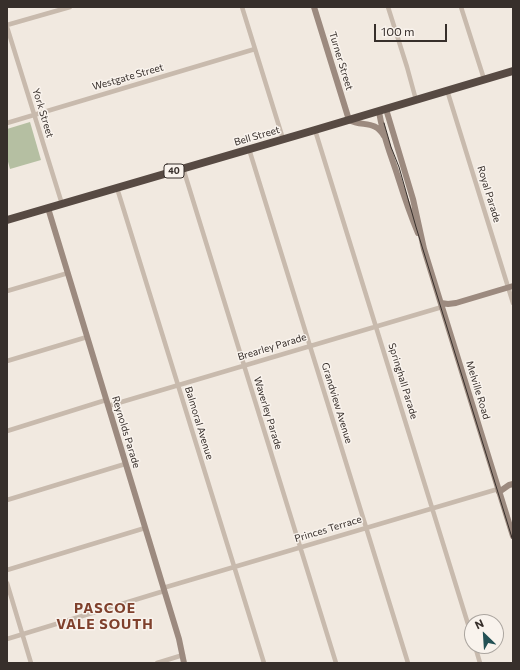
<!DOCTYPE html>
<style>
body{margin:0}
#map{position:relative;width:520px;height:670px;overflow:hidden;background:#f1e9e0;font-family:Commissioner,sans-serif}
canvas{display:block}
.frame{position:absolute;inset:0;border:8px solid #372f2b;pointer-events:none}
.north{position:absolute;left:464px;top:614px;width:40px;height:40px;box-sizing:border-box;background:#f9f3ed;border:1px solid #aba59f;border-radius:50%;rotate:335deg;font-size:11px;font-weight:700;line-height:16px;text-align:center;color:#372f2b}
.north::after{content:'';display:block;margin:auto;width:14px;height:18px;background:#245155;clip-path:polygon(50% 0,100% 100%,50% 72%,0 100%)}
.scale{position:absolute;left:374px;top:24px;width:73px;height:18px;box-sizing:border-box;border:2px solid #372f2b;border-top:0;padding-left:5px;font-size:12px;line-height:14px;white-space:nowrap;color:#372f2b;-webkit-text-stroke:3px #f9f3ed;paint-order:stroke}
</style>
<div id="map">
<canvas width="520" height="670"></canvas>
<div class="frame"></div>
<div class="north">N</div>
<div class="scale">100 m</div>
</div>
<script>
const g = document.querySelector('canvas').getContext('2d');
g.lineJoin = 'round';
function fill(path, color) {
  g.fillStyle = color;
  g.fill(path, 'evenodd');
}
function stroke(path, color, width, dash) {
  g.strokeStyle = color;
  g.lineWidth = width;
  g.lineCap = dash ? 'butt' : 'round';
  g.setLineDash(dash || []);
  g.stroke(path);
}
function drawText(font, color, halo, rows, align = 'center') {
  g.font = font + ' Commissioner,sans-serif';
  g.lineWidth = 3;
  g.setLineDash([]);
  g.textBaseline = 'middle';
  g.strokeStyle = halo;
  g.fillStyle = color;
  for (const [text, x, y, turn = 0] of rows) {
    g.save();
    g.translate(x, y);
    g.rotate((+turn || 0) * Math.PI / 180);
    g.textAlign = isNaN(turn) ? turn : align;
    if (halo) g.strokeText(text, 0, 0);
    g.fillText(text, 0, 0);
    g.restore();
  }
}
fill(new Path2D(`
 M30,122L41,160L10,169L7,158V129Z`), '#b5bfa2');
stroke(new Path2D(`
 M242,7L283,139
 M388,7L407,67L416,100
 M461,7L484,79
 M7,25L70,7
 M7,27L62,204
 M447,90L513,303
 M7,123L255,49
 M315,130L472,637
 M249,149L408,663
 M183,168L336,663
 M117,188L264,663
 M7,291L68,273
 M7,361L87,337
 M108,406L442,307
 M7,431L106,400
 M7,500L125,464
 M7,570L145,528
 M7,583L31,663
 M163,588L498,489
 M7,639L164,591
 M475,646L480,663
 M157,663L183,655`), '#c8baad', 4.5);
stroke(new Path2D(`
 M314,7L349,120C363,127 375,120 384,136
 M386,109L413,199L424,249L513,536
 M379,111C382,134 391,155 398,177C404,196 410,214 418,233
 M48,208L179,639L184,663
 M441,303L448,304L456,303L513,286
 M499,492L509,485L513,484`), '#9c8a7f', 6);
stroke(new Path2D(`
 M7,220L315,130L513,71`), '#574a43', 8);
stroke(new Path2D(`
 M384,123L391,147L399,167L416,227L513,541`), '#372f2b', 1);
for (const [x, y, w] of [
 [174,171,20]
]) {
  const box = new Path2D();
  box.roundRect(x - w / 2, y - 7, w, 14, 3);
  g.fillStyle = '#f9f3ed';
  g.fill(box);
  stroke(box, '#372f2b', 1);
}
drawText('bold 9px', '#372f2b', null, [
 ["40",174,171]
]);
drawText('10px', '#372f2b', '#f9f3ed', [
 ["Turner Street",341,61,73],
 ["Westgate Street",128,77,-16],
 ["York Street",43,113,73],
 ["Bell Street",257,136,-16],
 ["Royal Parade",489,194,73],
 ["Brearley Parade",272,347,-17],
 ["Springhall Parade",403,381,73],
 ["Melville Road",478,390,73],
 ["Grandview Avenue",337,403,73],
 ["Waverley Parade",268,413,73],
 ["Balmoral Avenue",199,423,73],
 ["Reynolds Parade",126,432,73],
 ["Princes Terrace",328,529,-17]
]);
g.letterSpacing = '1px';
drawText('bold 14px', '#7f402c', '#f9f3ed', [
 ["PASCOE",105,608],
 ["VALE SOUTH",105,624]
]);
g.letterSpacing = '0px';
</script>
